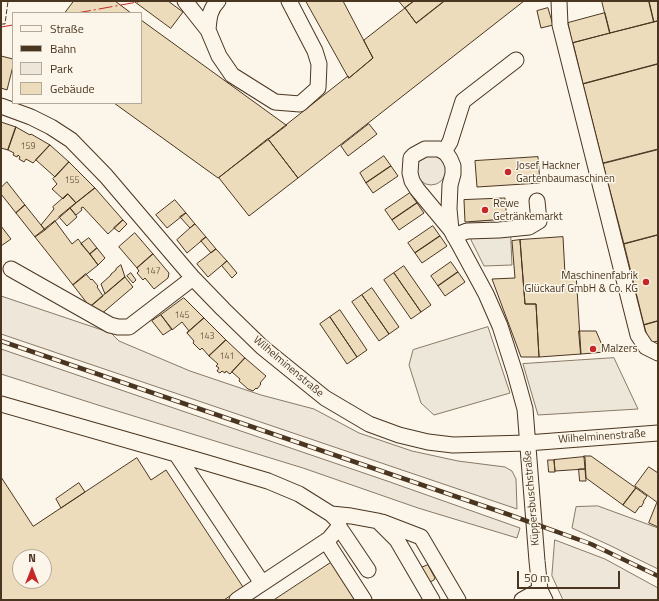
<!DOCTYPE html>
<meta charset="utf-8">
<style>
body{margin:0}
#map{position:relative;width:659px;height:601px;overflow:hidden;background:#fbf6e9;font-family:"Titillium Web",sans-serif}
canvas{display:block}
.frame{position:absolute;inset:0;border:2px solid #4a3520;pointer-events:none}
.legend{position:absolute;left:12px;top:12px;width:130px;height:92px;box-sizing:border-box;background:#fbf6e9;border:1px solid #b4a999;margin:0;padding:5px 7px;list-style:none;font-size:12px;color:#4a3520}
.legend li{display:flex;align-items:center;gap:8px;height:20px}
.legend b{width:20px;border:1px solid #b4a999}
.north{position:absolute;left:12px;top:549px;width:40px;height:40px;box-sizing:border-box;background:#fbf6e9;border:1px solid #b4a999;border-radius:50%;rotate:0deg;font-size:11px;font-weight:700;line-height:16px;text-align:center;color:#4a3520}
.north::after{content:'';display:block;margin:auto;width:14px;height:18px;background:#c62828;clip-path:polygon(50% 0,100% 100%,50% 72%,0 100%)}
.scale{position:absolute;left:517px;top:571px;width:103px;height:18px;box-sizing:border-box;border:2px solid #4a3520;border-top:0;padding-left:5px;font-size:12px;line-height:14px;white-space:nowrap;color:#4a3520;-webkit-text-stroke:3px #fbf6e9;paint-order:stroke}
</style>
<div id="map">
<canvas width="659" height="601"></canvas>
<div class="frame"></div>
<ul class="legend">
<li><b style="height:5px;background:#fbf6e9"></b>Straße</li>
<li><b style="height:5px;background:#4a3520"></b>Bahn</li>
<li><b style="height:11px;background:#ede6d9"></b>Park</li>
<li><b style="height:11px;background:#ecdcbc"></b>Gebäude</li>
</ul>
<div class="north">N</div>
<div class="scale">50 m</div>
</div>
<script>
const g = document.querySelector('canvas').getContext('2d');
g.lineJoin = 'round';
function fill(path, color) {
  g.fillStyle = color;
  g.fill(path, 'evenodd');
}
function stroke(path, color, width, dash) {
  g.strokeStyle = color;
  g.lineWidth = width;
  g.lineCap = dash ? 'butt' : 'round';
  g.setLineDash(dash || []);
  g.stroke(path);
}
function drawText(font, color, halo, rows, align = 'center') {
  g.font = font + ' "Titillium Web",sans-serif';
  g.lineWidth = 3;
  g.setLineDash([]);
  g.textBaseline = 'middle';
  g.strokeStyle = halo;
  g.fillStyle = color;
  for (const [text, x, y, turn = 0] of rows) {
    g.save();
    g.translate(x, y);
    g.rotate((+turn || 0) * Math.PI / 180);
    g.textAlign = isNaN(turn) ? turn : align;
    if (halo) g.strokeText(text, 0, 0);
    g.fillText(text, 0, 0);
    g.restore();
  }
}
const green = new Path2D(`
 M416 170a15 15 0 1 1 30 0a15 15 0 1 1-30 0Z
 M1,296L111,333L119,341L190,371L261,395L314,409L359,433L412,451L458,461L505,467L512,471L516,479L517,509L1,334Z
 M1,349L390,482L520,528L517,538L418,508L303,468L101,406L1,374Z
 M598,506L658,528V569L609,545L572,528L576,507Z
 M555,540L605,559L658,588V600H563L552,576Z`);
fill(green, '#ede6d9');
stroke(green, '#887966', 1);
const parking = new Path2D(`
 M510,219L512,265L484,266L471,240L470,222Z
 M488,327L510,393L434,415L421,403L409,365L413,350Z
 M614,358L638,409L538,415L523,364Z`);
fill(parking, '#ede7d9');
stroke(parking, '#887966', 1);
const building = new Path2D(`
 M74,1H115L131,13H65Z
 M134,1H168L183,12L171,28Z
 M306,1H343L373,58L349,78Z
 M399,1H414L405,8Z
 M414,1H444L416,23L405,8Z
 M445,1H524L298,178L268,139L348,76L349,78L373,58L364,41V40L405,8L416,23Z
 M602,1H649L654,22L610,33Z
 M649,1H658V21L654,22Z
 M548,8L553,25L541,28L537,11Z
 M605,13L610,33L572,43L568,23Z
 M141,20L286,125H287L218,178L114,103H141Z
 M658,21V64L583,84L573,43Z
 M1,56L13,59V66L7,90L1,88Z
 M658,64V149L603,163L583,84Z
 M1,122L16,127L8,150L1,148Z
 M369,124L377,134L348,156L341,146Z
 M16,127L30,135L31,134L50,145L33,163L26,159L24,162L19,159L20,157L18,155L17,157L13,155L14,153L8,150Z
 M268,139L298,178L249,216L219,178Z
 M50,145L69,162L55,177L36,160Z
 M658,150V235L624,244L603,164Z
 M384,156L391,166L366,183L360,173Z
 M538,157L540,183L477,187L475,161Z
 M69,162L95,188L76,203L68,194L63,199L52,189L57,184L53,179Z
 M391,166L398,176L373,193L366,183Z
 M7,182L25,205L16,213L1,194V188Z
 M95,188L123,220L108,234L83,207L81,208L82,210L76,215L70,208Z
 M410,193L417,203L392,220L385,210Z
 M68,194L76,203L45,230L41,225L54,209L53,207Z
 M504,198H505L507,219L465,222L464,200Z
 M175,200L186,213L167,228L156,215Z
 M417,203L424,213L399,230L392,220Z
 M25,205L45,230L35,237L16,213Z
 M70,208L77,217L67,226L59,217Z
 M186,213L195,224L190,228L180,217Z
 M123,220L127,224L119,232L114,228Z
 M55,221L72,244L78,239L98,265L73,285L35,237Z
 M195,224L206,237L187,253L177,240Z
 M1,226L11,239L1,246Z
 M433,226L440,236L415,253L408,243Z
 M135,233L153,254L137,268L119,247Z
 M658,235V321L644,325L624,244Z
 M440,236L447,246L422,263L415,253Z
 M206,237L216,249L211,253L201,241Z
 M563,237L565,274L576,273L581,354L539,357L536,304H525L520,240Z
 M89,238L97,248L90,254L81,244Z
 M520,240L525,304H536L539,357H521L492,279L515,278L512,241Z
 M97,248L105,258L98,265L90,254Z
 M216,249L227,261L208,277L197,264Z
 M153,254L169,273L168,278L154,289L145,278L143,280L137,273L139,271L137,268Z
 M227,261L237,273L232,278L222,266Z
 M451,262L458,272L438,286L431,276Z
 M121,265L125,277L105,294L101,284L111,275V274L116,270V269Z
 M404,266L431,305L421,312L394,273Z
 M458,272L465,282L445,296L438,286Z
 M131,273L136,280L133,283L127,276Z
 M394,273L421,312L411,319L384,280Z
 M86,274L91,280L92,279L98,286L97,287L103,296L90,307L73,285Z
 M125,277L133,287L99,316L90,307Z
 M372,288L399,327L389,334L362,295Z
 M362,295L389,334L379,341L352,302Z
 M184,298L204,318L187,333L189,331L182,322L172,330L161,315Z
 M340,310L367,350L357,357L330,317Z
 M161,315L172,329L163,335L152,321Z
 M330,317L357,357L347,364L320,324Z
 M204,318L226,340L209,356L202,348L200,350L193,343L194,341L187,333Z
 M658,321V341L649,343L644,325Z
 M579,331H596L605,352L581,354Z
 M226,340L245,358L230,374L226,371L225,373L222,371L220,373L217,371L219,368L216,366L218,364L209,356Z
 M245,358L266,376L260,383L261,384L257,389L256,388L253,391L248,389L239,381L240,379L232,372Z
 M584,456H591L636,488L623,505L586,478L585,457H584Z
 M584,457L585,469L555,471L554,460Z
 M137,458L151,480L166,470L243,587L224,600H1V477L33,526ZM20,557H44V581H20Z
 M548,460H554L555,472H549Z
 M649,467L658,473V503L635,486Z
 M579,469H585L586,481H580Z
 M79,483L85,492L61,508L56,499Z
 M636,488L647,496L643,502H644L641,507L640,506L635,513L623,505Z
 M657,503L658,504V527L649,523Z
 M332,562L356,597L352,600H274Z
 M428,565L435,578L434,580L430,582L421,568Z`);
fill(building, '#ecdcbc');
stroke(building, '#4a3520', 1);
const minor = new Path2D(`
 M185,1L208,30L219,56L232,75L275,102L300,104L318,88L319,64L315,51L289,1
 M559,1L560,25L638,335L646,347L658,353
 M208,30C209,19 209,10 218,1
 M1,106L31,117L51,127L71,140L106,176L193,278L223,309L262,347L325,398L369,424L399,435L428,442L453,445L527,443L658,433
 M444,152L450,142L463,101L516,60
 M451,230L449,209L450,185L453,174V166L450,159L446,153L439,149H425L414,155L411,158L410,173L412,181L417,189L451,230L460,246L486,294L500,326L515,373L525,409L537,561L540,590L545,600
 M454,236L467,231L499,230L529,227L539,221L537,201
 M11,269L110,325L118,327H129L193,278
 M1,404L204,462L268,481L299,494L331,514L351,516L378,521L397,540L432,600
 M177,455L262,583
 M382,522L421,537L458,600
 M339,527L368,570
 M326,541L364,600
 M237,600L329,539L339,527L338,521L331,514
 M522,600L540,590`);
stroke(minor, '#4a3520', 17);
stroke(minor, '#fbf6e9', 15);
const rail = new Path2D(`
 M1,341L510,515L591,544L612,554L658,576`);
stroke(rail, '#4a3520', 4.5);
stroke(rail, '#fbf6e9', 3, [9]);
stroke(new Path2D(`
 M1,24H5L8,1`), '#4a3520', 1, [5, 2]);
stroke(new Path2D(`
 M77,13L143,1
 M1,27L13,25`), '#c62828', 1, [14, 3, 2, 3]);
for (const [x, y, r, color] of [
 [508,172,4,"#c62828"],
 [485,210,4,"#c62828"],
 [646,282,4,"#c62828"],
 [593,349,4,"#c62828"]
]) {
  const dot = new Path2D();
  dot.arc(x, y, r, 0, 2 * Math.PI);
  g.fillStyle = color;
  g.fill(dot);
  stroke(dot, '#fbf6e9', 1.5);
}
drawText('9px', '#725f47', null, [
 ["159",28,147],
 ["155",72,181],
 ["147",153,272],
 ["145",182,316],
 ["143",207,337],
 ["141",227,357]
]);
drawText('11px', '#4a3520', '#fbf6e9', [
 ["Josef Hackner",516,166],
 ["Gartenbaumaschinen",516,179],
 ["Rewe",493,204],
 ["Getränkemarkt",493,217],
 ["Maschinenfabrik",638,276,"right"],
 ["Glückauf GmbH & Co. KG",638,289,"right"],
 ["Malzers",601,349]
], 'left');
drawText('11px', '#4a3520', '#fbf6e9', [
 ["Wilhelminenstraße",288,367,40],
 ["Wilhelminenstraße",602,437,-4],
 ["Küppersbuschstraße",532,498,-95]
]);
</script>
